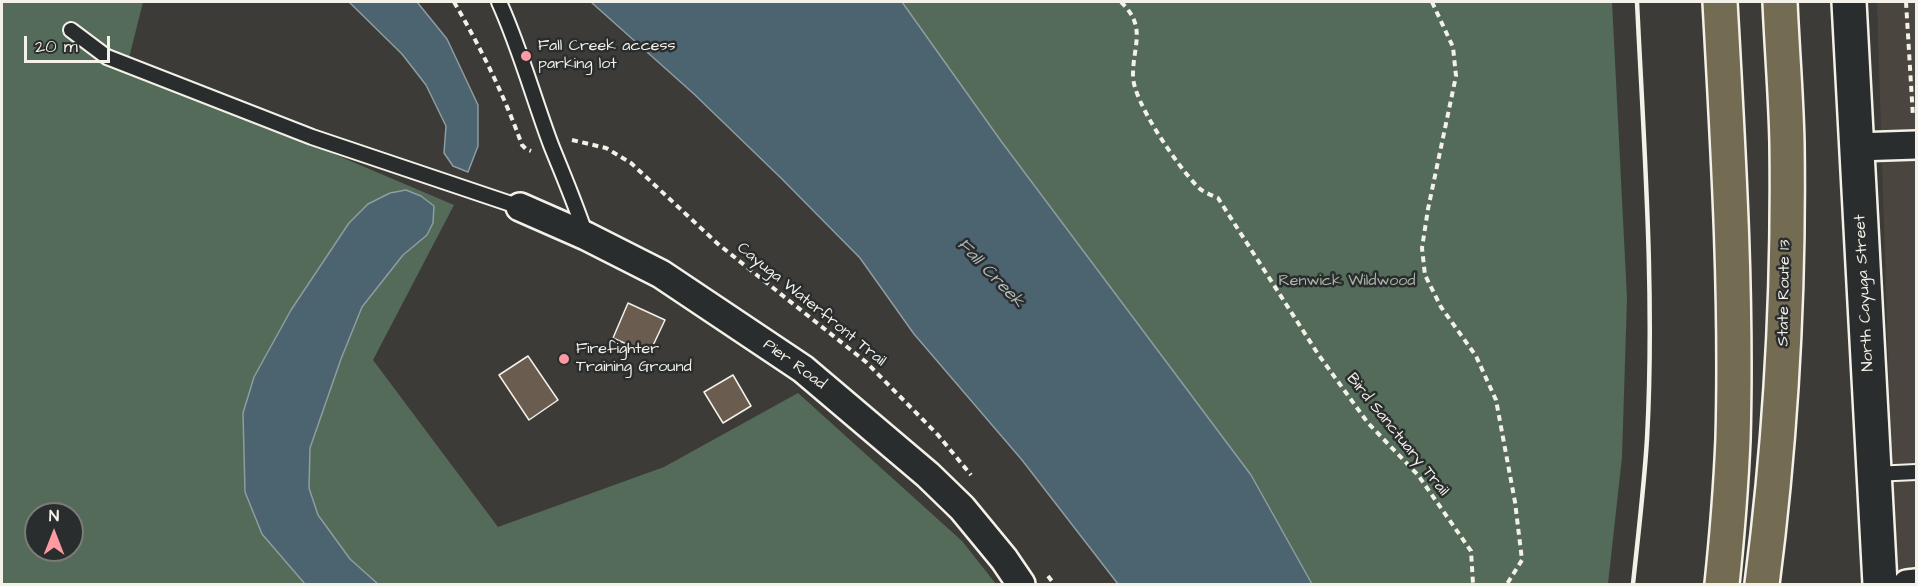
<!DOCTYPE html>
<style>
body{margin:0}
#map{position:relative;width:1918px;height:586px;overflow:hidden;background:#3d3b38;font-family:"Architects Daughter",sans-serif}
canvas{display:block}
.frame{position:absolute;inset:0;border:3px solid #f4f1e8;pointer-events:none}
.north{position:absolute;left:24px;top:502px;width:60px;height:60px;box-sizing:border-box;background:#2a2d2e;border:2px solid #7b7b78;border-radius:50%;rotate:0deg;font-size:16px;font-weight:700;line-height:24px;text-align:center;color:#f4f1e8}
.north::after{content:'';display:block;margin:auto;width:21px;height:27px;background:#ff9aa2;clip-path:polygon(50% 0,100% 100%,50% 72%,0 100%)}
.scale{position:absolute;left:24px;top:36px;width:86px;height:27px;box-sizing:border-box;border:3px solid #f4f1e8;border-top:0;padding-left:8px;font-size:18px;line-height:21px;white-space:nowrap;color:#f4f1e8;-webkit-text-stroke:4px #2a2d2e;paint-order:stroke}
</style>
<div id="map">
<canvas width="1918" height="586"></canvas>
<div class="frame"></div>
<div class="north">N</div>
<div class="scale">20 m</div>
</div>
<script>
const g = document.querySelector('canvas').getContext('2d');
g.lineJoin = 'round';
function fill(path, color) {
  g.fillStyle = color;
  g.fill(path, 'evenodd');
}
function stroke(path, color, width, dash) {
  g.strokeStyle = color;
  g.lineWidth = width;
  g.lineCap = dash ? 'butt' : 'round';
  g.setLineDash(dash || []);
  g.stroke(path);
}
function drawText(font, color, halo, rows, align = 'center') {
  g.font = font + ' "Architects Daughter",sans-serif';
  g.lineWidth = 5;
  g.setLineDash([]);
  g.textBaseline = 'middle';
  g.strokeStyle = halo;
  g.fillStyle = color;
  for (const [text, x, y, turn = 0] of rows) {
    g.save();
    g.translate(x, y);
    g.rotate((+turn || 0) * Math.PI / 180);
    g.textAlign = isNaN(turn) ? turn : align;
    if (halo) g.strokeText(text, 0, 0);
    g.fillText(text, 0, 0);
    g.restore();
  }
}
fill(new Path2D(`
 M1877,2H1916V584H1899L1892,479Z`), '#4a453f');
fill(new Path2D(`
 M2,2H143L127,66L454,205L373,360L498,527L664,467L798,393L962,541L996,584H2ZM36,514H72V550H36Z
 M718,2H1612L1627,298L1622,457L1608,584H1217Z`), '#536b58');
const water = new Path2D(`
 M349,2H417L447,39L478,105V146L468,172L453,166L444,153L446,126L426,85L402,54Z
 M591,2H902L1001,141L1251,475L1312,584H1118L1022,460L914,334L860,258L782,179L694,94Z
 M406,190L421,196L434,206L433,223L427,235L403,255L362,307L341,359L310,448L309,488L318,515L350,559L378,584H305L262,534L245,492L243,413L254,377L291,310L349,223L368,204L390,193Z`);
fill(water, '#4c6370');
stroke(water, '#8f9ca0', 1.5);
const building = new Path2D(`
 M628,303L665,320L649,354L613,338Z
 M528,356L558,400L529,420L499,375Z
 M733,375L751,406L723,423L704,392Z`);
fill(building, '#6a5d50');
stroke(building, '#f4f1e8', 1.5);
const lane = new Path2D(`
 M499,2C520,48 533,97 551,145C563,175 576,205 586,236
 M71,30L107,57L312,137L520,207
 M1874,474L1916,472`);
const street = new Path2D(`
 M1856,147L1916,145
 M520,207L586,236L661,274L803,369L928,475L962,508L1004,559L1021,584
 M1907,584L1916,583`);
const secondary = new Path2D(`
 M1849,2L1880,584`);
const highway = new Path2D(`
 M1720,2C1728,147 1737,293 1733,439C1731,488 1727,536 1722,584
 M1762,584C1781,438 1789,290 1787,143C1786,96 1782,49 1780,2`);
stroke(lane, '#f4f1e8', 18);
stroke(street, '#f4f1e8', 32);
stroke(secondary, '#f4f1e8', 38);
stroke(highway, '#f4f1e8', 38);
stroke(new Path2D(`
 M454,2C481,48 504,95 522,145L526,149L531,151
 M1121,2C1147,27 1133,45 1133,75C1132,101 1179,168 1198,187C1203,192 1211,195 1218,198L1318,354L1368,423L1418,475L1471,551L1473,584
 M1432,2L1453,47L1456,76L1428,209L1422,248L1425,275L1441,307L1476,356L1496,400L1515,502L1522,560L1507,584
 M1906,2L1913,117
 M572,140L606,148L631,163L718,244L866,362L938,435L971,475
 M1048,576L1054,584`), '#f4f1e8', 4, [6, 4.5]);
stroke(lane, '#2a2d2e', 14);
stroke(street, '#2a2d2e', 27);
stroke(secondary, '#2a2d2e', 33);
stroke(highway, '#736b52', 33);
stroke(new Path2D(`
 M1633,584C1638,536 1644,488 1647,439C1655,293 1644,147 1637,2`), '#f4f1e8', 4.5);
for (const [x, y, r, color] of [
 [526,56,6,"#ff9aa2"],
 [564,359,6,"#ff9aa2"]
]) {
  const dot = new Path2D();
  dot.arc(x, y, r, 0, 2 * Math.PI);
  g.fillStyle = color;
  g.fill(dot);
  stroke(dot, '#2a2d2e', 2);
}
drawText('16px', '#f4f1e8', '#2a2d2e', [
 ["Fall Creek access",538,47],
 ["parking lot",538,65],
 ["Firefighter",576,350],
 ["Training Ground",576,368]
], 'left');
drawText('16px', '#acb5a7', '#2a2d2e', [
 ["Renwick Wildwood",1347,282]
]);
drawText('16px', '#f4f1e8', '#2a2d2e', [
 ["State Route 13",1785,293,-89],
 ["North Cayuga Street",1865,293,-93],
 ["Cayuga Waterfront Trail",811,305,39],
 ["Pier Road",794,365,36],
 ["Bird Sanctuary Trail",1397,435,51]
]);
drawText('italic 18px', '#b1b8b8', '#2a2d2e', [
 ["Fall Creek",990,274,46]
]);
</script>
